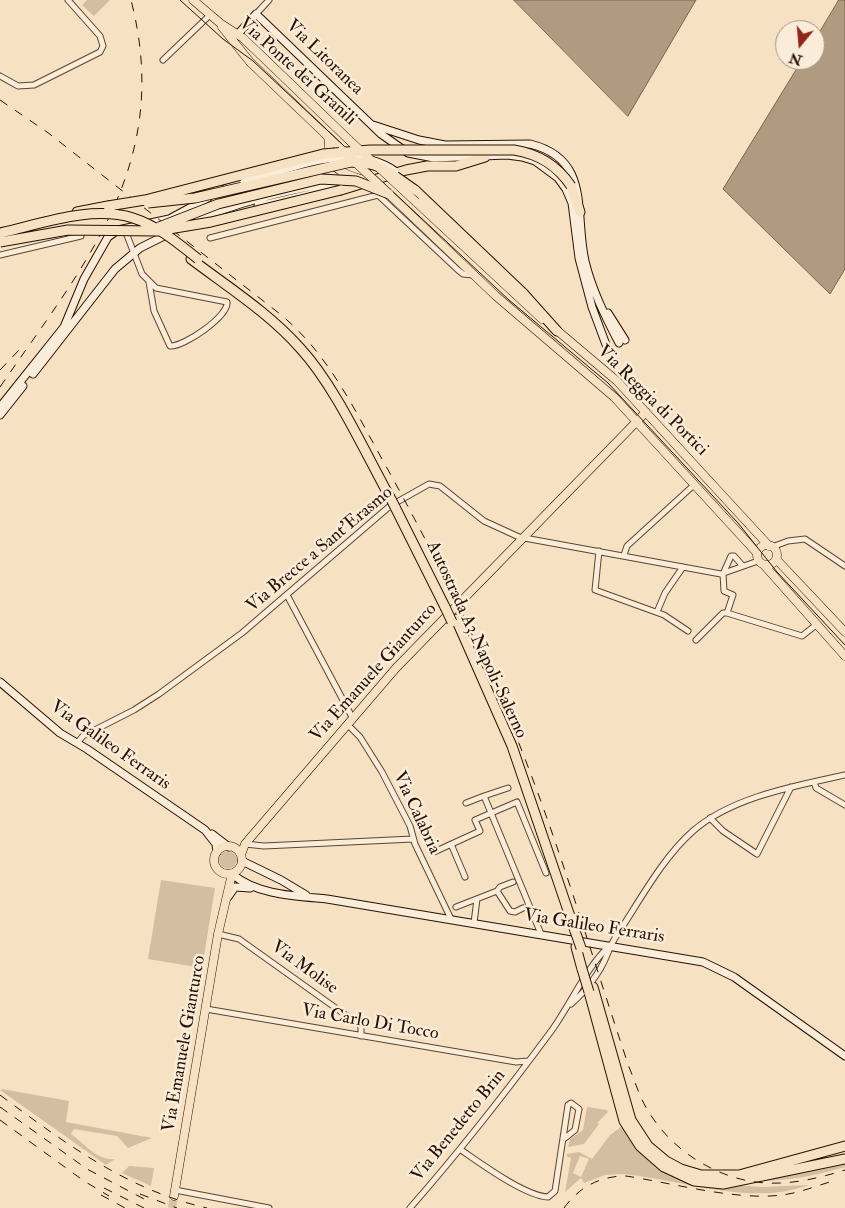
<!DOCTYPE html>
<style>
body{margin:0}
#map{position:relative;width:845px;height:1208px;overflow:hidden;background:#f6e2c3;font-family:"IM FELL Double Pica",serif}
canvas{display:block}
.north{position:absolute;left:775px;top:20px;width:50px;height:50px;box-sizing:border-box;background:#f9ecd8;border:1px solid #a59482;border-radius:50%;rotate:197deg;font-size:14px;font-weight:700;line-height:20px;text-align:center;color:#281000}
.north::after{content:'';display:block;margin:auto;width:18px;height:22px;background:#8f2418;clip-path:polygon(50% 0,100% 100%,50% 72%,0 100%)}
</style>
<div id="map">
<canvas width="845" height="1208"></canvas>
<div class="north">N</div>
</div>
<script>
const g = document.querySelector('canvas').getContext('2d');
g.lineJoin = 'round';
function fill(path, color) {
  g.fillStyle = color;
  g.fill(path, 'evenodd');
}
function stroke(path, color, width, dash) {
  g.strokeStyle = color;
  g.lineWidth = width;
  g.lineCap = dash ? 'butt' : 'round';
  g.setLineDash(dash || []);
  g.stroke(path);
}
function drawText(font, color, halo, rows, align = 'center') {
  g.font = font + ' "IM FELL Double Pica",serif';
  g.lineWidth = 5;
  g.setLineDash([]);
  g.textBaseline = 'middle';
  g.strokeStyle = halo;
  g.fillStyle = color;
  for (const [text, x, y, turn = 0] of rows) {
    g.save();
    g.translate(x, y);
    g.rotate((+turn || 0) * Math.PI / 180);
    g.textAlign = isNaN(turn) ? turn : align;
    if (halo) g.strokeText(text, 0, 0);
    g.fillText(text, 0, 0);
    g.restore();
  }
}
fill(new Path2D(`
 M87,0H110L94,16L82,5Z
 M219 860a9 9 0 1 1 18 0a9 9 0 1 1-18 0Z
 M161,880L215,888L202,968L148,959Z
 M2,1089L69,1101L66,1122L152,1138L128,1148L117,1136L74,1129L71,1134C85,1144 97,1161 115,1159L106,1165L0,1090Z
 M587,1107L607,1110L608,1112L597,1123L599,1124L584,1144L568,1147L570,1139L583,1130Z
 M621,1127L649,1161L665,1172L688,1182L762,1187L809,1185C749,1207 682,1179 621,1174L605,1175L584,1183L581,1178L565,1192L571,1158L567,1157V1154L579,1152L592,1159L610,1135ZM580,1156L589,1159L581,1177L573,1173Z
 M845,1162V1167C817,1175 792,1180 763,1181Z
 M129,1166L154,1168L151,1186L122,1173Z`), '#d3bea2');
const water = new Path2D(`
 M514,0H696L628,116Z
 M839,0H845V269L830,294L723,189L802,60H815V40Z`);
fill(water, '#b09b81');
stroke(water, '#7a634d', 1);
stroke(new Path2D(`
 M172,1208L174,1196`), '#d7c2a6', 8, [8, 4]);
const street = new Path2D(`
 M256,14L269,0
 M163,60L210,15
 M0,76L18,86L34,85L100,52L103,46L100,36L68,0
 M125,230L142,274L156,288L227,302C229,316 184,347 170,346L154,311L149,282
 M210,238L378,195L458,270L463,274L473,275
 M0,255L81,236
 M772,547L788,541L805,539L845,566
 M599,551L595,590L664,615L688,631
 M624,555L627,546L695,484
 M287,595L352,717
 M657,612L665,593L683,567
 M727,613L802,636L816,625
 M696,640L723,613H727L733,595L724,591L723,574L731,556H734L742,565
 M347,724L360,737L382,772L410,826L415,844L451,919
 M77,743L83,736L134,710L159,694L242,633L390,506L429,484L440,486L484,521L519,537L721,574L758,561
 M814,782L816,788L845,805
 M508,788L484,796L541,934
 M466,803L484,796
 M710,818L723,831L757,854L791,787
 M245,844L264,846L413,839
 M451,844L465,877
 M434,852L480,831L475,820L517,802L546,873
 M497,891L510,911L515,912L523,908
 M456,907L497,891L500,887L513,882
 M474,923L477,899
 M218,934L239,939L361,1026V1036
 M571,1004C585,992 600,973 607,955C610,948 612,942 617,935C639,902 663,857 693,831C732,797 795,786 845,775
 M206,1009L516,1062L528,1061
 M461,1150C480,1163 525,1196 548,1197L555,1191L568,1105L571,1103L579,1109L575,1130L565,1138
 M175,1190L269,1208
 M410,1208C460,1151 507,1091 552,1030C572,1002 585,969 610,945`);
const secondary = new Path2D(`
 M238,34L256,14L381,134L408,153L434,158L507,155L522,157L535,161L558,178L566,189L572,203L579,258L592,307L608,350
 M373,125L419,140L445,145L530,144C592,159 574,213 585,261C592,290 605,316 619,343
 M226,188L244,182
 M241,196L262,185
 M258,206L345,186
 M171,218L208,198
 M191,223C235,202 286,191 334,182
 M608,313L625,340
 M33,374L115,269L140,248L170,233
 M0,407L64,327L84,279L108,237L118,230L174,218
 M0,415L23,386
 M0,682L60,733L87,749L205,830L216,844L217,852
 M212,834L229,847
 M242,861L281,880L306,895
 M232,874C257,895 295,896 327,899L703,962L734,977L845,1056
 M228,897L235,887L250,888`);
const primary = new Path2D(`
 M193,0L220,23L243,38L349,140
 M222,27L250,62L341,149
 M328,137C330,144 328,150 330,156C333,171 348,175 361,179
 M389,194L496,296L614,397L757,553
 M416,202L542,319
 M553,327L617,381L769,546
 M757 555a10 10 0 1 1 20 0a10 10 0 1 1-20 0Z
 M776,559L845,632
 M764,565L845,656
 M214 860a14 14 0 1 1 28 0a14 14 0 1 1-28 0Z
 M241,855L245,844L396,668L646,412
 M174,1196L218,934L232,874`);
const highway = new Path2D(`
 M571,186L580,212
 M341,190L406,170L427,166H456L485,157
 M415,190L523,293L557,331
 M77,212L108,206
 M191,259C228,287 269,313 300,348C336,387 365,453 392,501
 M395,507L445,607
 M456,619L512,746L575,931
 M576,947L582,969
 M593,987L631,1120L648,1146L666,1161L681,1169L701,1175H739L845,1146
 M589,992L624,1121L640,1146L664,1167L694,1181L723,1184L845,1159`);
stroke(street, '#5c4431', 7);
stroke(secondary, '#281000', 9);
stroke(primary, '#281000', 9);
stroke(highway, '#281000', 11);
stroke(street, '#f9ecd8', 5);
stroke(secondary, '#f9ecd8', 7);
stroke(primary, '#f6e2c3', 8);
stroke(highway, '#f6e2c3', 9);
stroke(new Path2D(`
 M180,0L223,39L253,61L509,300L608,383L738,523L777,572L845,645`), '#281000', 1);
stroke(new Path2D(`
 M0,100L47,132L280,314C330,355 356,413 387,468C440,564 488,662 527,764C565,863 595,966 629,1067C635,1081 639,1096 647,1109C659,1130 677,1148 698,1161C748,1191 791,1187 845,1170
 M0,370L20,349
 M0,387C86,262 173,163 131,0
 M0,1095C65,1143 127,1190 207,1208
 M0,1107L87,1169L146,1200
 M0,1120L84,1181L109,1196
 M104,1188L144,1208
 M140,1194L177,1208
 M101,1195L125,1208
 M564,1208C579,1187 600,1176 626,1176C672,1183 737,1201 782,1195C799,1193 816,1186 833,1181`), '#281000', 1, [9, 9]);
const secondaryBridge = new Path2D(`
 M244,182C291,169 351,140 395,171`);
const primaryBridge = new Path2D(`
 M349,140L416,202
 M342,150L387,192`);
const highwayBridge = new Path2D(`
 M148,203L195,198L351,162C382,162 391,174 415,190
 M108,206L145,200L323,154L370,150H514C539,154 557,165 571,186
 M159,227L218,204L321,179L356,181L389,194
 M0,233C41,224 91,205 133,218C158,226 178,243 198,259
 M0,242L68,230L157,231L211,222L341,190
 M392,501L395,507
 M445,607L452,622
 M575,931L581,948
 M582,969L589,992`);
stroke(secondaryBridge, '#281000', 9, []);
stroke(primaryBridge, '#281000', 9, []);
stroke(highwayBridge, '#281000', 11, []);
stroke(secondaryBridge, '#f9ecd8', 7);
stroke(primaryBridge, '#f6e2c3', 8);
stroke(highwayBridge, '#f6e2c3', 9);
drawText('18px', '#281000', '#f9ecd8', [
 ["Via Litoranea",324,58,44],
 ["Via Ponte dei Granili",297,72,42],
 ["Via Reggia di Portici",652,401,45],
 ["Via Brecce a Sant'Erasmo",320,550,-40],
 ["Autostrada A3 Napoli-Salerno",476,640,65],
 ["Via Emanuele Gianturco",374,673,-48],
 ["Via Galileo Ferraris",110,746,35],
 ["Via Calabria",416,813,65],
 ["Via Galileo Ferraris",594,927,9],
 ["Via Molise",304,968,36],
 ["Via Carlo Di Tocco",370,1023,10],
 ["Via Emanuele Gianturco",185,1044,-80],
 ["Via Benedetto Brin",459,1126,-51]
]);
</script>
